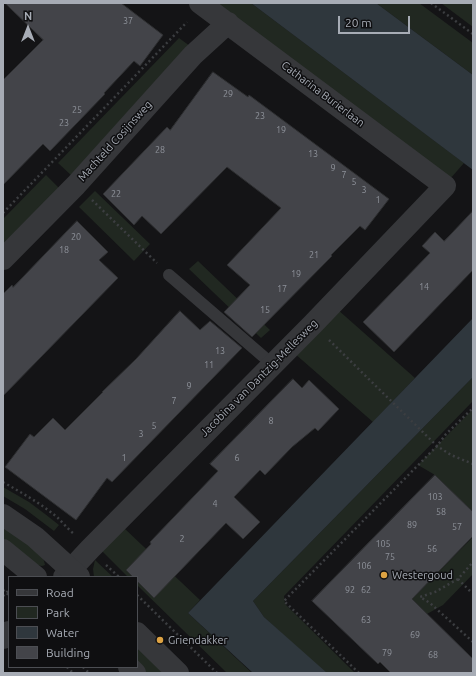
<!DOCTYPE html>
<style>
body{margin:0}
#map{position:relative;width:476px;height:676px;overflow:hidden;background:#141416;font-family:Ubuntu,sans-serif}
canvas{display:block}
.frame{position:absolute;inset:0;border:4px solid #a7acb5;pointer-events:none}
.legend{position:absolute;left:8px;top:576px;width:130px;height:92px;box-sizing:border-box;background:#0f0f11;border:1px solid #4c4e53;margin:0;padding:5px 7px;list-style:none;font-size:12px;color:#a7acb5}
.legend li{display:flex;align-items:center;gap:8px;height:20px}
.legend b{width:20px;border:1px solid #4c4e53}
.north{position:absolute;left:8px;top:8px;width:40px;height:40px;-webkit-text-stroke:3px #0f0f11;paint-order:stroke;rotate:0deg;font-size:11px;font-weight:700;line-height:16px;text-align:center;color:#a7acb5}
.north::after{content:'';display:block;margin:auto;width:14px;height:18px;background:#a7acb5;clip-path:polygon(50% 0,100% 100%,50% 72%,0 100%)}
.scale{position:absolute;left:338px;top:16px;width:72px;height:18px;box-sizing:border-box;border:2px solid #a7acb5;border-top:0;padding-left:5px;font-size:12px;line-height:14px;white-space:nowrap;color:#a7acb5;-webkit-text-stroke:3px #0f0f11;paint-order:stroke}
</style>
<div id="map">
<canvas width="476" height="676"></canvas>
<div class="frame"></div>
<ul class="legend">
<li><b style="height:5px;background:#36373a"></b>Road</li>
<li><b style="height:11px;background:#212821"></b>Park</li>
<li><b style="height:11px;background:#2f373d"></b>Water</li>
<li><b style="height:11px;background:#434449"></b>Building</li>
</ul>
<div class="north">N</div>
<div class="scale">20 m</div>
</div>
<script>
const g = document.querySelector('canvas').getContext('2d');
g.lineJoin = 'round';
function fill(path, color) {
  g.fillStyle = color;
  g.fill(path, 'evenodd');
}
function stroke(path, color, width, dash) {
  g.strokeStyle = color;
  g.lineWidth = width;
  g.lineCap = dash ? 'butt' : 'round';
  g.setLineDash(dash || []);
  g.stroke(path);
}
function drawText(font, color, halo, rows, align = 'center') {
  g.font = font + ' Ubuntu,sans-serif';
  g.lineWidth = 3;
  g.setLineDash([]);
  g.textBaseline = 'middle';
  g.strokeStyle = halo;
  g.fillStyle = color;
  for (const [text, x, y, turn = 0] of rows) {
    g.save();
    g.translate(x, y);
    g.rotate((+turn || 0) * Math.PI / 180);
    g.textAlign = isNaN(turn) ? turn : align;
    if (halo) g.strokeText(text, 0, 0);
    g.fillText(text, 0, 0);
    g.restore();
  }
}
fill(new Path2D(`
 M213,3H251L464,163L450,179Z
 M376,3H419L473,43V75Z
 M441,3H473V27Z
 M179,38L194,49L72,176L58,163Z
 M46,175L59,188L5,244L3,243V219Z
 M95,191L150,244L134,261L79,207Z
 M198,261L270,330L261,338L189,269Z
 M337,309L415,378L373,422L294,353Z
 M473,377V401L284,596L285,604L355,673H325L264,617L253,601Z
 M473,409V512L435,475L418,465Z
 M3,487L29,502L45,514L59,525L54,531L25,509L3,496Z
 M3,523L43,557L45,565L42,566L37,565L3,542Z
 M124,528L200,600L188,613L252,673H227L137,585V577H128L102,551Z
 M473,537V574L443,605L427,614L412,599Z
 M95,560L113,577H94L93,569Z
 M137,644L167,673H146L137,664Z`), '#212821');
fill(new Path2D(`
 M251,3H376L473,75V170Z
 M473,318V377L253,601L264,617L327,673H253L188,613Z`), '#2f373d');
const building = new Path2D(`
 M5,3H121L163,35L140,66L134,61L104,93L105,94L50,151L43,144L3,185V80L43,40Z
 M213,72L248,97L249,95L389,199L365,230L360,226L331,255L332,256L252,337L224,312L250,285L227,265L281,208L227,167L161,234L142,216L134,225L103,194L167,127L170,130Z
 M473,211V270L394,352L363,322L430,253L422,246L435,232L444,241Z
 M77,221L108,252L99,260L118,278L3,396V294L12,285L13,287Z
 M180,311L200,330L210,321L242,348L112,482L107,478L76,520L5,467L30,434L34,437L53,418L65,430L103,392H102L136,359Z
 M293,379L302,388L309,380L339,409L318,431L315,428L292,447L265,475L260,470L234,497L260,522L243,539L226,523L154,598L137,581V577H133L126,570L151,544L150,542L218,471L210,464Z
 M435,475L473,512V536L412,599L473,659V673H391L380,662L378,664L312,601Z`);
fill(building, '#434449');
stroke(building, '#2e2f31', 1);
stroke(new Path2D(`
 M431,3L473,34
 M92,200L157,263
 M3,213L187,22
 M329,340L437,446L451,455L473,464
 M3,482C22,493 42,504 58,518C63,523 68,529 74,534
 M106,565L119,577
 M458,579L435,592L420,597L430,603L473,642
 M3,590L9,595
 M470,591L458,579L473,562
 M137,595L217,673
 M3,596L9,590
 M67,667L73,673
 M83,667L89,673
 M359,673L284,601L437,446L446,434L473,408`), '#3c3e41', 2.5, [2, 3]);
stroke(new Path2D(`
 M169,275L272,364`), '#36373a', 12);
stroke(new Path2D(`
 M3,259L76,185L193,55L228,23
 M64,577L90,549L313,324L445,186L200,3
 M3,638L9,632`), '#36373a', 22);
stroke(new Path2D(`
 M3,515L35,537L79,577
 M3,550L36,577
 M137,633L178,673
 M129,667L135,673`), '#36373a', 22);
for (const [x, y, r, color] of [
 [384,575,4,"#dea343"],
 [160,640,4,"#dea343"]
]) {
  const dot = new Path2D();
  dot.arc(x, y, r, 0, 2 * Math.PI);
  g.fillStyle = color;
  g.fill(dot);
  stroke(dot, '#0f0f11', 1.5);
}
drawText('9px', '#8e929a', null, [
 ["37",128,21],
 ["29",228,94],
 ["25",77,110],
 ["23",260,116],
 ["23",64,123],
 ["19",281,130],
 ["28",160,150],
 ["13",313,154],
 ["9",333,168],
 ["7",344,175],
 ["5",354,182],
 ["3",364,190],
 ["22",116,194],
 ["1",378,200],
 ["20",76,237],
 ["18",64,250],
 ["21",314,255],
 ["19",296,274],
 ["14",424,287],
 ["17",282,289],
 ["15",265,310],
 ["13",220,351],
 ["11",209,365],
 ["9",189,386],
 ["7",174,401],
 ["8",271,421],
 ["5",154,426],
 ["3",141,434],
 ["1",124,458],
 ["6",237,458],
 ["103",435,497],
 ["4",215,504],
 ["58",441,512],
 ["89",412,525],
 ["57",457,527],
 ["2",182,539],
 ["105",383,544],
 ["56",432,549],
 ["75",390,557],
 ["106",364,566],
 ["92",350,590],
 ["62",366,590],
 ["63",366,620],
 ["69",415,635],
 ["79",387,653],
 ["68",433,655]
]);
drawText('11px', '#a7acb5', '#0f0f11', [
 ["Catharina Burierlaan",323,94,37],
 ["Machteld Cosijnsweg",115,141,-48],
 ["Jacobina van Dantzig-Mellesweg",259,378,-45]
]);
drawText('11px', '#a7acb5', '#0f0f11', [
 ["Westergoud",392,575],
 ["Griendakker",168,640]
], 'left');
</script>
